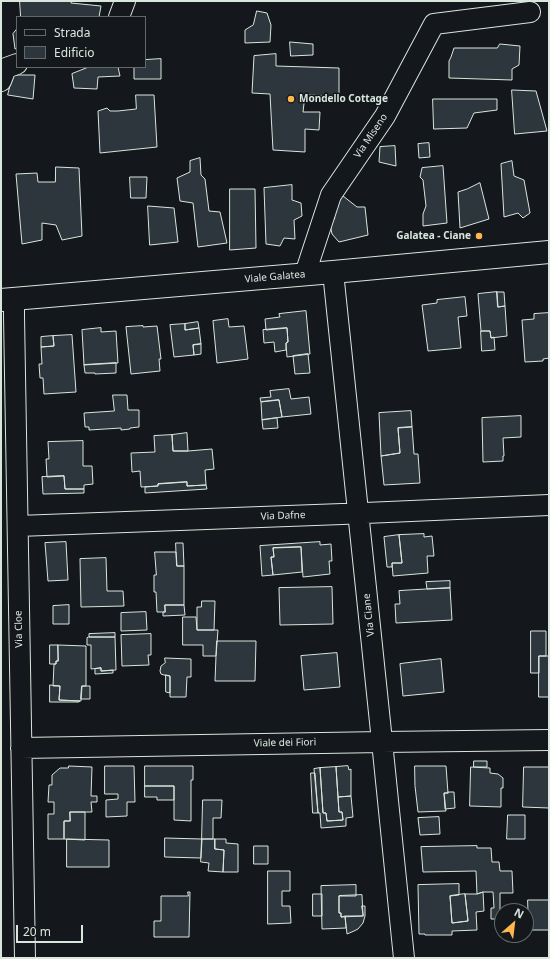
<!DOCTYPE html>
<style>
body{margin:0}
#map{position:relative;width:550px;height:959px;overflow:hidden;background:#14181c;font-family:"Noto Sans",sans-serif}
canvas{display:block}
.frame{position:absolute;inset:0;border:2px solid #d8e6dc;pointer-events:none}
.legend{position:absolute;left:16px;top:16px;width:130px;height:52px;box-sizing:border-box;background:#14181c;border:1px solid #626a69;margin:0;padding:5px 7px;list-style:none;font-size:12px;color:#d8e6dc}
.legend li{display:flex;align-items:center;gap:8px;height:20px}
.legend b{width:20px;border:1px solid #626a69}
.north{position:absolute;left:494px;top:903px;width:40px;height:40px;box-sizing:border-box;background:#14181c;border:1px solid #626a69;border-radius:50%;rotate:28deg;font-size:11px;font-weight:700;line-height:16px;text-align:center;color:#d8e6dc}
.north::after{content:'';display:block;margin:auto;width:14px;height:18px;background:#ffb74d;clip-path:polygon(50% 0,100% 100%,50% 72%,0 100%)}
.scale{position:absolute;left:16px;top:925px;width:67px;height:18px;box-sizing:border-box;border:2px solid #d8e6dc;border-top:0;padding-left:5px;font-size:12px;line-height:14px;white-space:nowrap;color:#d8e6dc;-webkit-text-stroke:3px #14181c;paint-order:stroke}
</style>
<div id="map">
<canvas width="550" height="959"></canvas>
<div class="frame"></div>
<ul class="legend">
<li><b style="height:5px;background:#14181c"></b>Strada</li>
<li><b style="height:11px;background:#2c363c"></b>Edificio</li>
</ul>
<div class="north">N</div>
<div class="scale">20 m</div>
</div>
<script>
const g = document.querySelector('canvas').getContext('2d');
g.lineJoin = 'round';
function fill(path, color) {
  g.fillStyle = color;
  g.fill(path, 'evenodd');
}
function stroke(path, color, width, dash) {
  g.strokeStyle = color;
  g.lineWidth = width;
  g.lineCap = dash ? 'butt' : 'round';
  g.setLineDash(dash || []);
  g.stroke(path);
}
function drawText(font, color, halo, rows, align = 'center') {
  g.font = font + ' "Noto Sans",sans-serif';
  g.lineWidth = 3;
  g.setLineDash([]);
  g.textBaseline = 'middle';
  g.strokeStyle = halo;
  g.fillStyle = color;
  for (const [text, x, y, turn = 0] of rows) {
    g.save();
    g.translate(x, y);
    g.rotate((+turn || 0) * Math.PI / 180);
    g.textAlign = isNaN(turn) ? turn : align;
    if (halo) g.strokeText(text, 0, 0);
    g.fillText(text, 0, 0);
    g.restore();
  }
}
const building = new Path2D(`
 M20,1H71V3L101,6L99,17H21Z
 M257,11L267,13L271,25L270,42L245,43V30L253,25Z
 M17,29V48L15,49L13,34Z
 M290,42L313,44V55L291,56Z
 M500,44L520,46L519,65L512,69V80L449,78V61L451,57L454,48H497Z
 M276,54V66L339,68V96L305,95L303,112H320L319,130L305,129V152L273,150L270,94L252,93L254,56Z
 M161,59V79H134V67H145V60Z
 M89,67H118L120,76L98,77L97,89L74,88L72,74Z
 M13,75H35L33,99L8,95Z
 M512,90L536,91L547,131L515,134Z
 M136,95H154L157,147L100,153L98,111L107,108L110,111H118L136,109Z
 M433,99H497V110L474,113L467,128L434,129Z
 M429,143L430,157L419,158L418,144Z
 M395,146L396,166L379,162L380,147Z
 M200,158L201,175L205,179L209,211L220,212L227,243L198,247L193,203L180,201L177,178L190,172V161Z
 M512,161L514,176L524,180L530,213L523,218L518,213L504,217L501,164Z
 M443,166L447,223L423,226V214L426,206L423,180L420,177L422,168Z
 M56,167L79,168L82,236L62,240L56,225L42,223V240L22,244L16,174L37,173L38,182H55Z
 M130,177H147L146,198H131Z
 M480,183L489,219L460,228L458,192L467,189Z
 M292,185V200L301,203L302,216L294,220L295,239L284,238L280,246L266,244L264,188Z
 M230,189H255L256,248L230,250Z
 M343,196L357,207H365L368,235L339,242L332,234L330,224L335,218L331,212Z
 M148,206L174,208L178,242L150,245Z
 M497,292H504L505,306L498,307Z
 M497,292L498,307L505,306L507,336L491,338L490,331H481L478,294Z
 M465,297L467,316L458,317L461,348L428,351L422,305L437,303V300Z
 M306,311L310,354L287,357L286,343L288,342L287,328L266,330L265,319L280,317L279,314Z
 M549,313V358L543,359V361L525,362L522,320L534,319V314Z
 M228,319L229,327L244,326L248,359L217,363L213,321Z
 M198,322L199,328L185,330V324Z
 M185,324V330L199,328L201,344L193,345L194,355L174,357L170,325Z
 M143,326V327L157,326L161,359H159L160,371L131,374L126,327Z
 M101,328V332L116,331L118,363L84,365L82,330Z
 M287,328L288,342L286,343V350L275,352L274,342L264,343L263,330Z
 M481,331H490L491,338L494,337L495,350L482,351Z
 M72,335L76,392L44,394L43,378H40L39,364H42L41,347L54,346L53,336Z
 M53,336L54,346L41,347V337Z
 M201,344V354L194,355L193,345Z
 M308,354L310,373L295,374L293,356Z
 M116,363V373L95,374V373H85L84,365Z
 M289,389L291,399L309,397L311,414L282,417L279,400L261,402L260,398L271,397L270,391Z
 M113,395H127L128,410H139V427L130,428V429L121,430V428L89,430V427H85L84,413L114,411Z
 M279,400L282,417L262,420L261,402Z
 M411,411L412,427L398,428L400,453L381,456L379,413Z
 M521,416V437L503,438L504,456H503V461L483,462L482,418Z
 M277,418L278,428L263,429L262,420Z
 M412,427L414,454H418L420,483L384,485L381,456L400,453L398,428Z
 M187,433L188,451H173L172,435Z
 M172,435L173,451H188L212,449L214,469L205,470L206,485L187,486V482L158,484V486L141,487L140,471L132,472L131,453L155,452L154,436Z
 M83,441V466H92L93,484L84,485V489H65L64,476L47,477L46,459H49L48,442Z
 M64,476L65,489H84V493L43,494L42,477Z
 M187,482V486L206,485L207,489L145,493V487L158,486V484Z
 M424,534V537L432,536L434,556H427L428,573L393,576L392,563H402L399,535Z
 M399,535L402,563H392V567H387L384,537Z
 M66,542L68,580L48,581L45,543Z
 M320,542V545L331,544L332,561H329L330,574L303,577L301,547L273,548L274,557H271L273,575L262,576L260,546Z
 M176,543H183L184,566H177Z
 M301,547L302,572L273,575L271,557H274L273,548Z
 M155,552H176L177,566H184V605H165V612H157L156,592H154V575H156Z
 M106,558L107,591H123L124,606L81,607L80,559Z
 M450,581V588L427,589L426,582Z
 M332,587L333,624L280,625L279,588Z
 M450,588L452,620L396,623L395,604H400L399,591Z
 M202,601H215L214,630H197V607H201Z
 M69,605V624H53V606Z
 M165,605H184L185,615L163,616V612H165Z
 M146,612L147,630L121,631V613Z
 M183,617H196L197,630H218L216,656H203V645H183Z
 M531,631H546V656H539V673H531Z
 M115,633V637H89V634Z
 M151,634V655H148L149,665L122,666L121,635Z
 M89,637H115L116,670L101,671V668L91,669V645H87V638Z
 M217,641H256L255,681H215L216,656Z
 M50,645H58V661H56V664H50Z
 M58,645L86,646V686H82L81,701L59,700L60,686H53L54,664H56V661H58Z
 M337,653L340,687L304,690L301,656Z
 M539,656H549V697H539Z
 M165,658L191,659V677H187L186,697H170V676L164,675L161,674L160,671L161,666L165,663Z
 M441,659L444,692L403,696L400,664Z
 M101,668V671L113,670V673L95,674V669Z
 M166,675L170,676V693L166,692Z
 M50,685L60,686L59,700L80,701L79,702H50Z
 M82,686H90V699H81Z
 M474,761H487V767H474Z
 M69,766L92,767L91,796H97V802H91L92,812H70V821H64V839H48V814H54V802H48L49,785H52V775L60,768H68Z
 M105,766H134L135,802H127V816L106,817V800L118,799V794H105Z
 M145,766H193V780H191V821L174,820V786H145Z
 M348,766L349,770L351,769V796L338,797L336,767Z
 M415,766H446L448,793H444L446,811L418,812L415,786Z
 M336,767L339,812H342L343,820L327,821L326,813H323L320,768Z
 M471,767L490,768V773L498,774L503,778V788H501V807L470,806Z
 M524,767H549V808L523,807Z
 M320,768L323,813H326L327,821L343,820L342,812H339L338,797L351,796L353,817L346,818V826L321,828L320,813H318L314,769Z
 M311,773H315L318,813H313Z
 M145,786H174V800H157V797H145Z
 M448,792H454L455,808L445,809L444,793H448Z
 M203,800H222L221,818H213V839H202Z
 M70,812H85V840L64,839V821H70Z
 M508,815H525V839H507Z
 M439,817L440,834L420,835L418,818Z
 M165,838L202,839L201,858L165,857Z
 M67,839L109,840V867H67Z
 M202,839H215V849L224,850L223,872L208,871L209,863L201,862Z
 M215,839H226V843L238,844V872H223L224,850L215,849Z
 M254,846H268V864H254Z
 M477,846V848H491L492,862H499L500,871H512L513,893H500V919H491V908H494L493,892H483L477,894L476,871L423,872L421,847Z
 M268,871H290V891H282V906H290L291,923L268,924Z
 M459,884V895L450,896L452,923L468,921L465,894H477L483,892L484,911L476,912L477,930L452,931V935H425V934H419L418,885Z
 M356,885V896H339V913H341V917L345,916L346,928L322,929L321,886Z
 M188,892H190L189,937H154V921H161V896H188Z
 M313,894H322V916H313Z
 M465,894L468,921L452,923L450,896Z
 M362,895L363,916L341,917V913H339V896Z
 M528,900H549V930H529Z
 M362,906H365V916L363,923L358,929L354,931L347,934L345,916H363Z`);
fill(building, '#2c363c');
stroke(building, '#d8e6dc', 1);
const minor = new Path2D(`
 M119,17L125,1
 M1,81L6,68L17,64
 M333,272L380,722L404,958
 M305,274L331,195L385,116L434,24L530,12
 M14,299V316L25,958
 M18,526L342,514L549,505
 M21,748L382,742L549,740`);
const secondary = new Path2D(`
 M1,300L333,272L549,252`);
stroke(minor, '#d8e6dc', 22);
stroke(secondary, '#d8e6dc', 24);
stroke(minor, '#14181c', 20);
stroke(secondary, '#14181c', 22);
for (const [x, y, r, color] of [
 [291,99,4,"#ffb74d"],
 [479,236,4,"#ffb74d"]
]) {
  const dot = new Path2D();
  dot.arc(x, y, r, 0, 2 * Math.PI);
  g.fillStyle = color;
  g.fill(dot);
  stroke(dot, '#14181c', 1.5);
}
drawText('bold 10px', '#d8e6dc', '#14181c', [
 ["Mondello Cottage",299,99],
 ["Galatea - Ciane",471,236,"right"]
], 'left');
drawText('10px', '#d8e6dc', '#14181c', [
 ["Via Miseno",371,136,-56],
 ["Viale Galatea",275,277,-5],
 ["Via Dafne",283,516,-2],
 ["Via Ciane",369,615,-96],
 ["Via Cloe",19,629,-91],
 ["Viale dei Fiori",285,743,-1]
]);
</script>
